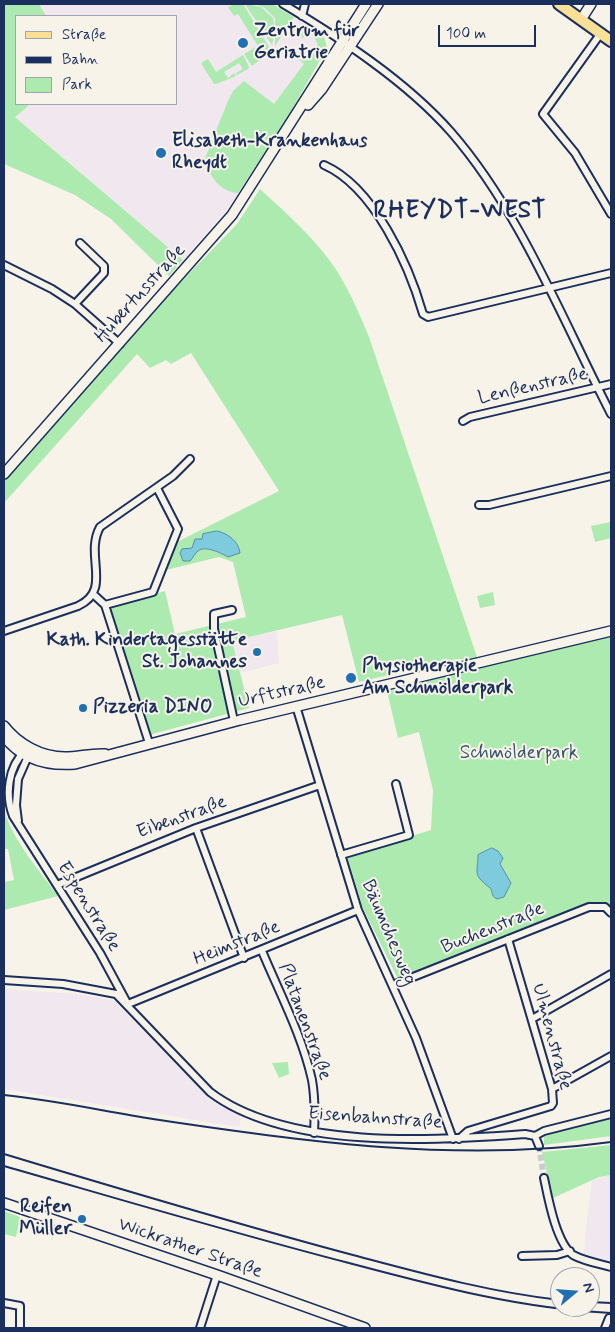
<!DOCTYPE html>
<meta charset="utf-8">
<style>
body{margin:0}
#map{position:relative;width:615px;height:1332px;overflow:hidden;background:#f7f3e8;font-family:Mynerve,sans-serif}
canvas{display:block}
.frame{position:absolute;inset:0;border:5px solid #1b2f5e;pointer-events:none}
.legend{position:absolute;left:15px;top:15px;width:162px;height:90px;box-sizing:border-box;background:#f7f3e8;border:1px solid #9fa5b1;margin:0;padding:6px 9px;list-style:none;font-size:15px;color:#1b2f5e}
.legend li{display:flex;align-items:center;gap:10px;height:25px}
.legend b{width:25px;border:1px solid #9fa5b1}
.north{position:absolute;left:550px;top:1267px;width:50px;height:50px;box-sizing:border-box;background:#f7f3e8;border:1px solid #9fa5b1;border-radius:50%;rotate:72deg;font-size:14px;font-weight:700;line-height:20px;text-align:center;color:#1b2f5e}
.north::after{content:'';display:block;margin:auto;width:18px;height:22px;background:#1f6fb2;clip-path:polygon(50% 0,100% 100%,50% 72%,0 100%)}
.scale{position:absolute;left:438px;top:25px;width:98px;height:22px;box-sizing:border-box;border:2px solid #1b2f5e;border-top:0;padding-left:6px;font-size:15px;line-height:18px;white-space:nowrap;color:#1b2f5e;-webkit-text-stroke:4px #f7f3e8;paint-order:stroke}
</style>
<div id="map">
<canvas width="615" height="1332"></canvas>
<div class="frame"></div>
<ul class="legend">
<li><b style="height:6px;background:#fadf96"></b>Straße</li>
<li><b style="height:6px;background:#1b2f5e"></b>Bahn</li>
<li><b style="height:14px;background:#aceab0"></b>Park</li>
</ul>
<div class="north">N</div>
<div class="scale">100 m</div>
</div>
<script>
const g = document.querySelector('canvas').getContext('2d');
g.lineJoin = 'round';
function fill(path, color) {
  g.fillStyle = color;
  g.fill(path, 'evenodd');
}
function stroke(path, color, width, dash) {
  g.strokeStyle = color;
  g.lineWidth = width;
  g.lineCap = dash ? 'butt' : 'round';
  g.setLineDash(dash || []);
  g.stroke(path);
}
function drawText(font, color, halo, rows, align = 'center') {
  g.font = font + ' Mynerve,sans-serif';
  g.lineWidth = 4;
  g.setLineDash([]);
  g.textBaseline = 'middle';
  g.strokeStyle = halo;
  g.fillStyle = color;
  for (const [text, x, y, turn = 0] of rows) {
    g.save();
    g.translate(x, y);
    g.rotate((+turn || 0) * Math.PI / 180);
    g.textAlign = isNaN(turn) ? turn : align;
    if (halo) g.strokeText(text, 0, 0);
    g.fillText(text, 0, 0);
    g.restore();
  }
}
fill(new Path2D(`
 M4,4H272L324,36L327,48L287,118L227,210L183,260L4,107ZM16,16H176V104H16Z
 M277,631L279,663L241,673L232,641Z
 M4,989L78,994L113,1000L212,1101L242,1116L239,1127L4,1089Z
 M611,1175V1266L583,1256L592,1180Z`), '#f1e7ee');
fill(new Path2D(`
 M4,4H39L46,16H16V104H26L28,106L15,117L183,260L169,276L111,219L75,195L4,164Z
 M235,4H243L269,47L267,54L252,66L244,54L258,46L238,14L234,16L228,7Z
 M245,4L261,7L273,18L275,32L272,45Z
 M256,4H272L294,17L275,46V18L265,8Z
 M309,26L324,36L327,48L287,118L238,193C220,192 211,177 204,161L228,101L233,91L244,81L274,104L304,64L300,60L305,53L310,56L318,44L309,30L303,38L299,35L303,27Z
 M243,55L249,67L248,69L237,75L236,73L243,69L239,63L224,72L228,78L234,73L236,76L216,84H214L201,63L208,59L216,72Z
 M260,189C287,214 316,239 337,271C350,292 360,315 369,337L478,660L457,659L359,682L342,615L232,641L249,708L149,735L108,607L165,591L175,634L246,617L233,562L219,557L162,571L173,544L279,491L191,353L171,364L166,360L150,368L137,354L4,503V479L152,312L237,224Z
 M611,522V538L595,542L591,526Z
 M493,592L495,605L480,608L477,596Z
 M611,634V910L605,904L588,903L398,979L363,908L347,856L431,830L433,790L419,732L398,738L387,691Z
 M4,809C12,840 39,870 58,896L4,910V882L14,880L8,849H4Z
 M288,1062L289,1074L279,1078L272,1063Z
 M611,1118V1136L544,1145V1137L551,1133Z
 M611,1145V1175L599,1177L553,1198L542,1152Z
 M4,1211L20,1217L16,1237L4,1234Z`), '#aceab0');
const water = new Path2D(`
 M217,531C228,533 239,542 240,553L228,557C221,553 205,545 198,551C195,553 193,558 190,561H183L180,553L182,549L192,548L195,539H202L203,534Z
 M492,848L498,851L503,858L500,864L511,883L504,897L497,899C490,896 494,891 489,887C472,874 478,873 478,855Z`);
fill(water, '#7fcbde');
stroke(water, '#578dab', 1);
stroke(new Path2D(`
 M539,1146L544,1178`), '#cbcccc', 6, [6, 3]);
const minor = new Path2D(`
 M283,4C340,38 406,81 451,132C520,211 563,321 611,414
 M302,16L305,4
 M601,33L543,114L575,153L611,214
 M324,165C374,187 409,265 423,314L428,317L611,273
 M4,265L52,289L75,304L120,344
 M75,304L104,273V266L80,243
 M463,421L470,417L611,384
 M479,505H489L611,476
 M93,594L105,605L153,592L178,529L157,488
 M105,605L149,743
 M232,610L214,614V629L234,721
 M4,631L78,606C113,590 84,556 100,527L173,476L190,459
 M296,706L358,910L416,1038L453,1139
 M25,751C8,767 5,795 13,816L100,953L126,1001
 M18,821L16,805L18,779L29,754
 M196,828L244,958
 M341,855L409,835L396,784
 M57,885L196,828L320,785
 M262,951C279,992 302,1035 312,1080C315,1097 315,1115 314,1133
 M4,980L63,984L116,994L210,1092C286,1150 434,1141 525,1134L535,1136L544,1131L611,1114
 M393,985L589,907H605L611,913
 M128,1004L358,910
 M532,1019L611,974
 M552,1089L611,1056
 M535,1136L539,1146
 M459,1139L468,1131L551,1106L553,1103L552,1089L508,939
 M544,1178C548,1197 556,1243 573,1255C584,1261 600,1264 611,1267
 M522,1256L557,1255L570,1251
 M4,1303L20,1306V1328
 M200,1328L217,1275
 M605,1328L609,1318`);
const tertiary = new Path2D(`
 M584,15L591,4
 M4,726C18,744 41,757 65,757C79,757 91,753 105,754
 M4,736C21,759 47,766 75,764L240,720L611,631`);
const secondary = new Path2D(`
 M308,105L322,89L378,4
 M4,474L232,215L366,4
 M4,1203L217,1275L365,1328`);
const primary = new Path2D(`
 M559,4L611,41`);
stroke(minor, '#1b2f5e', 10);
stroke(tertiary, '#1b2f5e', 12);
stroke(secondary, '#1b2f5e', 12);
stroke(primary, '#1b2f5e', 14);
stroke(minor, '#f7f3e8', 6);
stroke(tertiary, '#f7f3e8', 9);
stroke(secondary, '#f7f3e8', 9);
stroke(primary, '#fadf96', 10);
stroke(new Path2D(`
 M4,1095C54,1100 103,1111 153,1119C304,1142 459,1163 611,1142
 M4,1154C120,1189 236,1224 353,1255C421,1273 489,1292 560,1300
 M4,1166C119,1199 233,1233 349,1263C436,1286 521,1309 611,1313
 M590,1302L611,1303`), '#1b2f5e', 2);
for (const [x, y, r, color] of [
 [243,43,6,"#1f6fb2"],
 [161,153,6,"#1f6fb2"],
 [257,652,5,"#1f6fb2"],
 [351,678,6,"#1f6fb2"],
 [83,708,5,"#1f6fb2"],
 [82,1219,5,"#1f6fb2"]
]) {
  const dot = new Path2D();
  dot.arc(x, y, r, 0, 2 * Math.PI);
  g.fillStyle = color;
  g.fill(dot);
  stroke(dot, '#f7f3e8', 2);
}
drawText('bold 19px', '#1b2f5e', '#f7f3e8', [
 ["Zentrum für",254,32],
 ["Geriatrie",254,54],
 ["Elisabeth-Krankenhaus",172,142],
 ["Rheydt",172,164],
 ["Kath. Kindertagesstätte",247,641,"right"],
 ["St. Johannes",247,663,"right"],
 ["Physiotherapie",362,667],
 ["Am Schmölderpark",362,689],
 ["Pizzeria DINO",93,708],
 ["Reifen",72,1208,"right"],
 ["Müller",72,1230,"right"]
], 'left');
drawText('19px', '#1b2f5e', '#f7f3e8', [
 ["Hubertusstraße",141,294,-48],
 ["Lenßenstraße",533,387,-13],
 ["Urftstraße",282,693,-13],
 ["Eibenstraße",182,818,-20],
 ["Espenstraße",88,907,58],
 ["Buchenstraße",493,929,-22],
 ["Bäumchesweg",388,933,67],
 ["Heimstraße",237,944,-22],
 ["Platanenstraße",304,1022,70],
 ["Ulmenstraße",551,1037,75],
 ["Eisenbahnstraße",375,1119,4],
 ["Wickrather Straße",190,1249,19]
]);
drawText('19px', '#38546e', '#f7f3e8', [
 ["Schmölderpark",519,754]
]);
g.letterSpacing = '1px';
drawText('bold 24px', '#1b2f5e', '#f7f3e8', [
 ["RHEYDT-WEST",460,212]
]);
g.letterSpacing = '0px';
</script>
